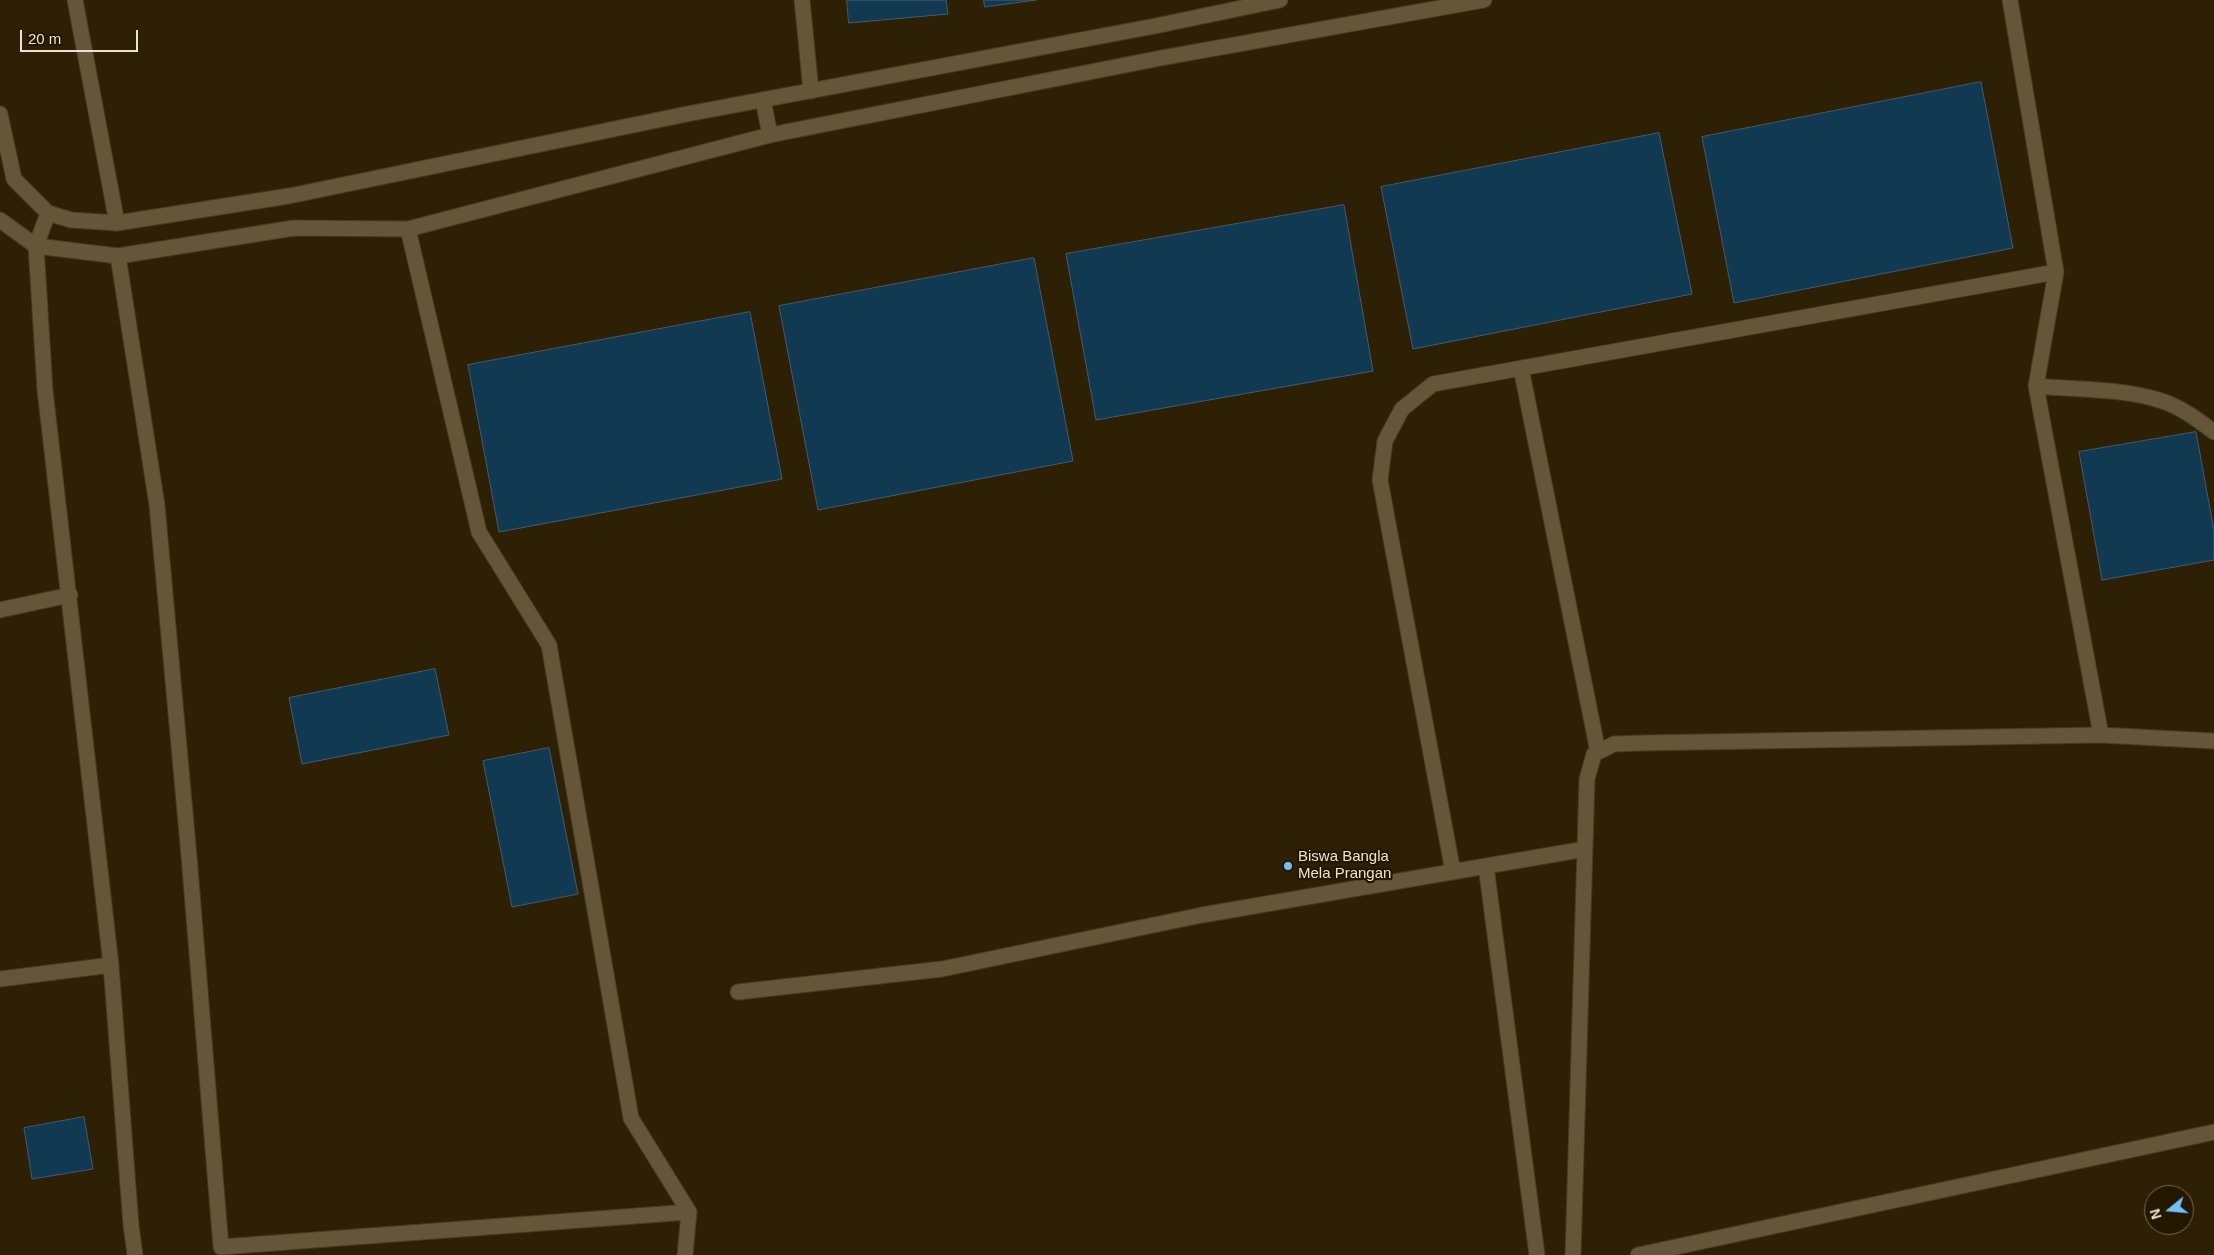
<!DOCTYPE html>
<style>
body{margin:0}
#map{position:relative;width:2214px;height:1255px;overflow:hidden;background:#2d2005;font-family:Arial,sans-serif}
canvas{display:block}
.north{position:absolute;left:2144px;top:1185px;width:50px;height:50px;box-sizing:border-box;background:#231700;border:1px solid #736854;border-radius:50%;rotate:253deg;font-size:14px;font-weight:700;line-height:20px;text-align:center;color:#eae2d3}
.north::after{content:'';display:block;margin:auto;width:18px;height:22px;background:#73c0f6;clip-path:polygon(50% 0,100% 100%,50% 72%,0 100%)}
.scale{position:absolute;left:20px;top:30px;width:118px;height:22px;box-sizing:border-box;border:2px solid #eae2d3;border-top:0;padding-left:6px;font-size:15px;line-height:18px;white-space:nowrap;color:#eae2d3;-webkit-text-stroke:4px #231700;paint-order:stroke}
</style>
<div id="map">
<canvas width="2214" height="1255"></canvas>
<div class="north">N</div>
<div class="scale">20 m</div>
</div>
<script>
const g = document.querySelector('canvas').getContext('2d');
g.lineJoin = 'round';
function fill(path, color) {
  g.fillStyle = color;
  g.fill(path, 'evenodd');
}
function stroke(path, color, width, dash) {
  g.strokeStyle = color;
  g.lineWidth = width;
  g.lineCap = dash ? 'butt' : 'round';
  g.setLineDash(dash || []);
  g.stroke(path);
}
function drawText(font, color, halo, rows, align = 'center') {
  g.font = font + ' Arial,sans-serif';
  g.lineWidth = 4.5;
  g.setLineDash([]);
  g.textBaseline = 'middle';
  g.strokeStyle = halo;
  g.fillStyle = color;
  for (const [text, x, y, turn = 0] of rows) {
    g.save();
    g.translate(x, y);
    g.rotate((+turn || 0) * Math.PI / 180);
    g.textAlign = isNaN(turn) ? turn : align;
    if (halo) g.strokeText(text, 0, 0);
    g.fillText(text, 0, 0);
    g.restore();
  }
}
const building = new Path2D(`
 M847,0H946L948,14L849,23Z
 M984,0H1036L985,7Z
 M1981,82L2013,248L1734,303L1702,137Z
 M1659,133L1692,294L1413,349L1381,187Z
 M1344,205L1373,371L1096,420L1066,254Z
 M1034,258L1073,461L818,510L779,306Z
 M750,312L782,479L499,532L468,365Z
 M2196,432L2214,531V560L2102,580L2079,452Z
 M435,669L449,735L302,764L289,698Z
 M549,748L578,894L512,907L483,761Z
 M84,1117L93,1169L32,1179L24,1128Z`);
fill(building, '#123952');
stroke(building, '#415c6f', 1);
const lane = new Path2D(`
 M75,0L117,223
 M802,0L811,91
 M2010,0L2056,272L2036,386L2101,735
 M763,100L770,135
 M408,229L479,532L549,645L631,1118L689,1212
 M118,256L157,505L189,856L221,1247L689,1212L685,1255
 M1521,368L1598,752
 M2036,386C2077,390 2123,388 2162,401C2181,407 2198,420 2214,432
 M1486,866L1537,1255
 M1453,872L1380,480L1385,441L1402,409L1433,384L2056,272
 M738,992L942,969L1202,915L1585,849
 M1573,1255L1587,779L1594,754L1614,744L1642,743L2101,735L2214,741`);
const street = new Path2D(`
 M0,114L14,179L48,213L71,220L117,223L289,196L687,114L1155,26L1280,0
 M48,213L36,246L45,390L111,965L131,1225L135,1255
 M0,220L36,246L118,256L294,228L408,229L770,135L1161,58L1484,0
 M0,610L70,595
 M0,979L111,965
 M1638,1255L2214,1132`);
stroke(lane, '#473b22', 17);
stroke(street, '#473b22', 17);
stroke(lane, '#65563a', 15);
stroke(street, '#65563a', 15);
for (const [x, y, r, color] of [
 [1288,866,5,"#73c0f6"]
]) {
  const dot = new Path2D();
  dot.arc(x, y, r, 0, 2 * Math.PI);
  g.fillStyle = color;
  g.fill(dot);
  stroke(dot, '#231700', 2);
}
drawText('15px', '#eae2d3', '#231700', [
 ["Biswa Bangla",1298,857],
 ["Mela Prangan",1298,874]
], 'left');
</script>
